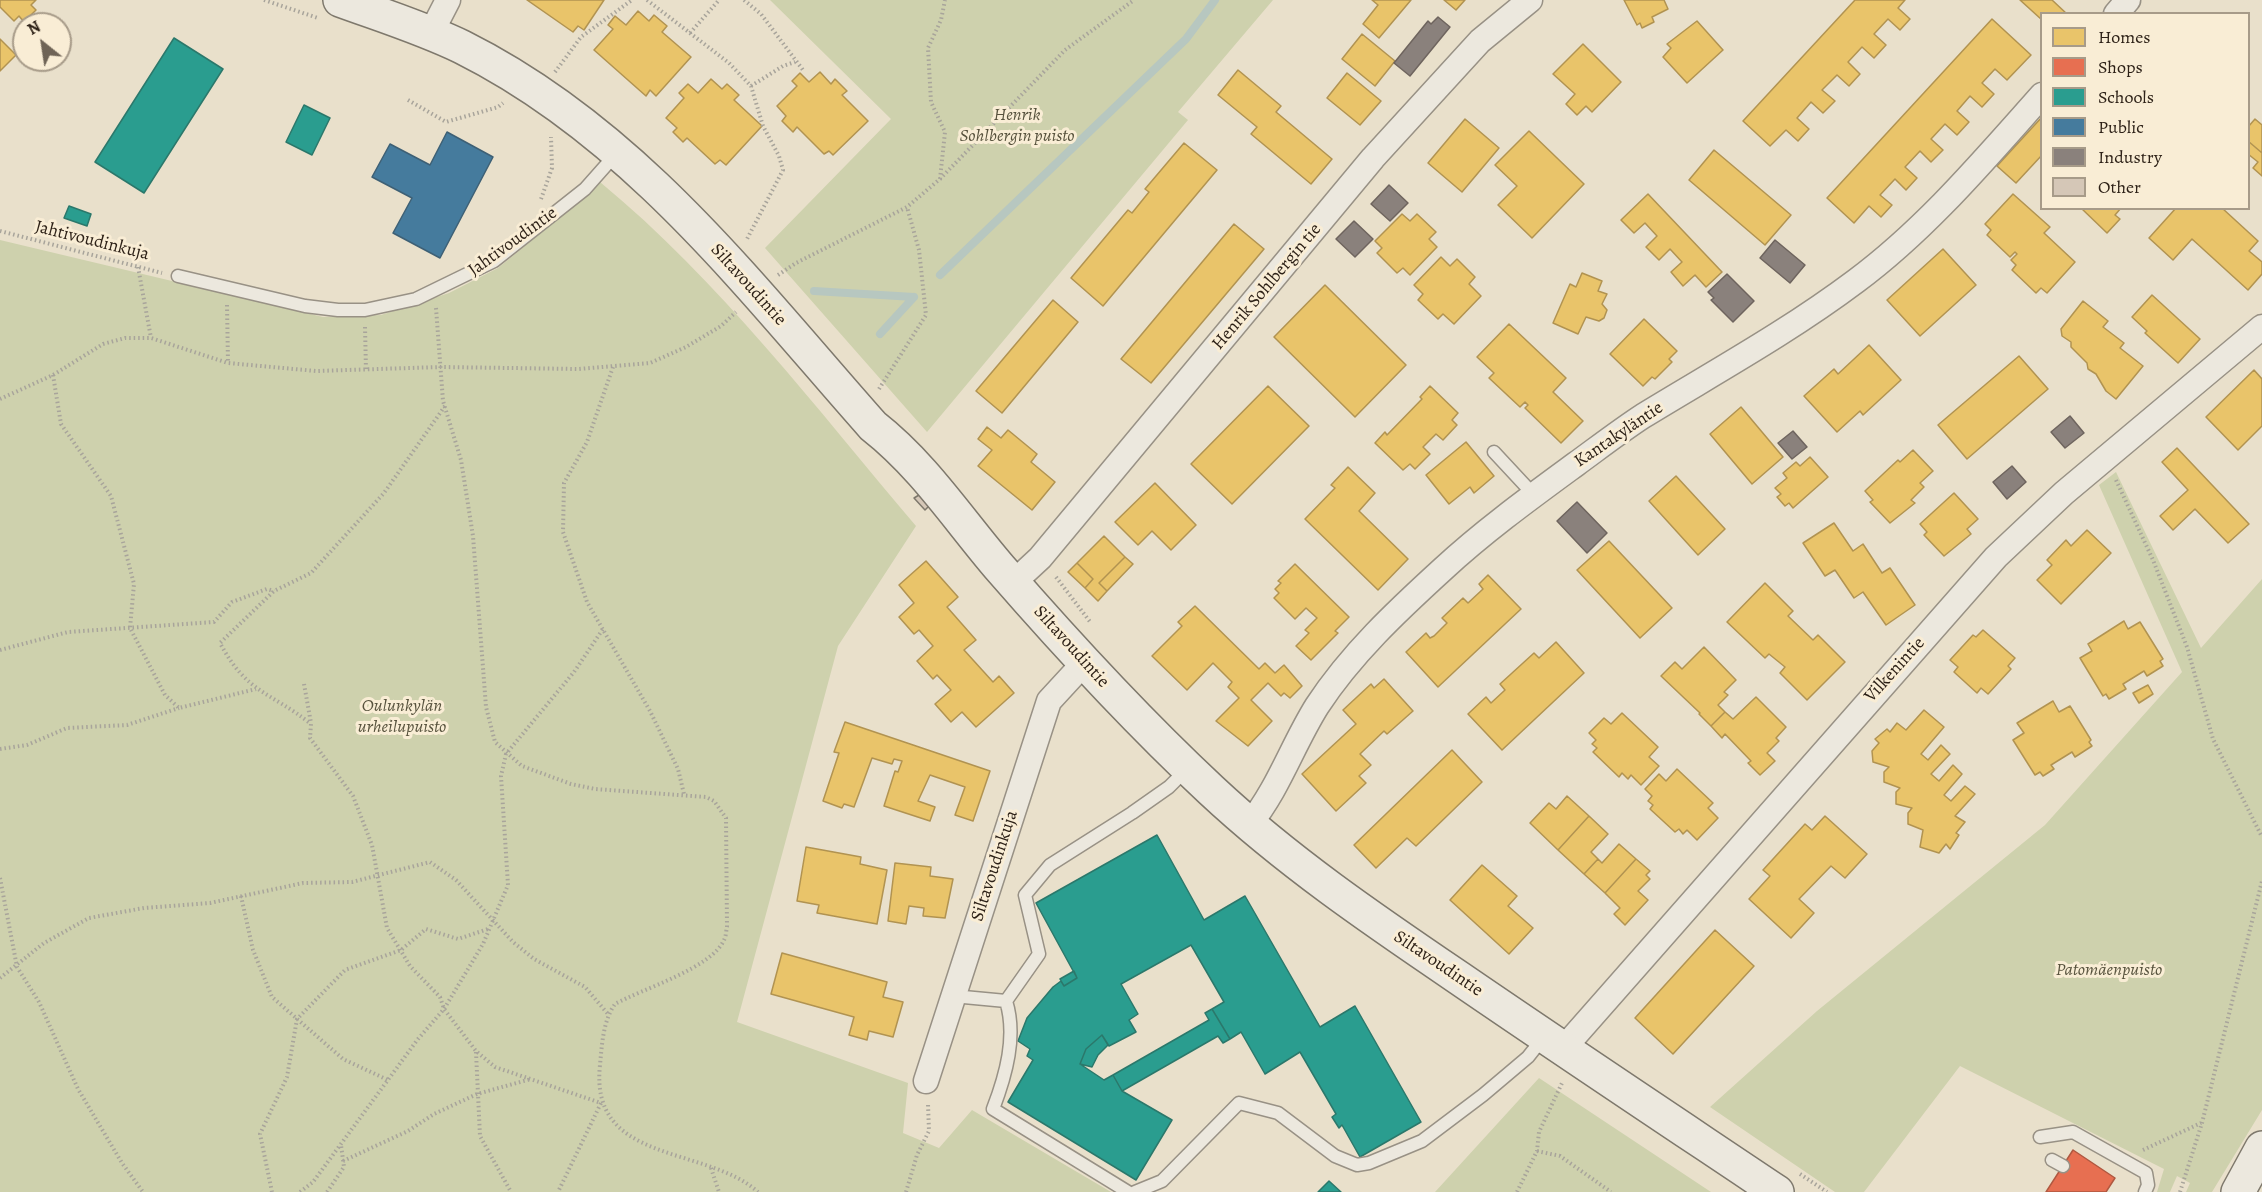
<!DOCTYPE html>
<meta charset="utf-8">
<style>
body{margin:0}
#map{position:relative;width:2262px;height:1192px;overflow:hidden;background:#e9e0cb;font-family:Alegreya,serif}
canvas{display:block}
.legend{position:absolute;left:2040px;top:12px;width:210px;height:198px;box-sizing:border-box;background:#f9edd5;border:2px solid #a79b89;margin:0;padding:8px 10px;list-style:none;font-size:18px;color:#2d2117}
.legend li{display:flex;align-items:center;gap:12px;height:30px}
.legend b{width:30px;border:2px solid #a79b89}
.north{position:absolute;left:12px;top:12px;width:60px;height:60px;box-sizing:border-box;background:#f9edd5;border:2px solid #a79b89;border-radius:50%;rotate:330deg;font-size:16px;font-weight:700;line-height:24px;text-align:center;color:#2d2117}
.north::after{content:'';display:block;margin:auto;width:21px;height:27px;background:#6f6456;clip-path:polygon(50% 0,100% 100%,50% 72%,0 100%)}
</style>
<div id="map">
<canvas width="2262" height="1192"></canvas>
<ul class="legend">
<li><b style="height:16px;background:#e9c46a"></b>Homes</li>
<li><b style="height:16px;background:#e76f51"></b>Shops</li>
<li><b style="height:16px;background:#2a9d8f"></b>Schools</li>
<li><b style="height:16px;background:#457b9d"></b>Public</li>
<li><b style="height:16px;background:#8a817c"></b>Industry</li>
<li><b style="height:16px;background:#d5c7b7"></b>Other</li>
</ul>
<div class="north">N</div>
</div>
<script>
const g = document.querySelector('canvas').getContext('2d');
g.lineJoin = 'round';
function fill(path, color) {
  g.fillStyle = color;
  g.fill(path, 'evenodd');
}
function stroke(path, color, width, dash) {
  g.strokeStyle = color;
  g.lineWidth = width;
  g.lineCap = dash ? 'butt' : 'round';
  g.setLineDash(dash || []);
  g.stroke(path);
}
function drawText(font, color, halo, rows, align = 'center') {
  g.font = font + ' Alegreya,serif';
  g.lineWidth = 6;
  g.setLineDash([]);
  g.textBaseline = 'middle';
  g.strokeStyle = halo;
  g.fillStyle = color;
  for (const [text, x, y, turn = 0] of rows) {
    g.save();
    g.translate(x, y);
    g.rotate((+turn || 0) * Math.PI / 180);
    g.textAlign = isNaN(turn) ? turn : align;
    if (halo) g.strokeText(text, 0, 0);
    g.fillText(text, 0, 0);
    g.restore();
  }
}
fill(new Path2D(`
 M770,0H1273L1178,112L1188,120L927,432L765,248L891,119Z
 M600,182C720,281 816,408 916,526L838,646L737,1022L908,1083L903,1133L939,1148L972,1110L1111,1192H0V240L323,317L381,315L449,293L498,268L591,192Z
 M2116,472L2201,648L2262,579V1110L2212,1192H2186L2190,1183L2177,1176L2170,1192H2157L2164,1169L1960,1066L1864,1192H1835L1710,1107L1817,1011L2045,825L2182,672L2099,485Z
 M1539,1078L1711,1192H1435Z`), '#ced1ad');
const homes = new Path2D(`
 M0,0H36L31,5L36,10L24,22L19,16L14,21L0,7Z
 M527,0H604L584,30L578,26L573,32Z
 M1372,0H1411L1379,38L1363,24L1378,5Z
 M1444,0H1465L1456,10Z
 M1624,0H1664L1668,9L1652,17L1654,22L1642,28L1640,23L1637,25Z
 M1855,0H1905L1898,8L1910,19L1900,30L1888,19L1874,34L1886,45L1874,58L1862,47L1848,62L1860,74L1849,86L1837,75L1822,90L1835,101L1823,113L1811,102L1797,118L1809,129L1798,141L1786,130L1770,146L1743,121Z
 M2020,0H2052L2067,14H2042V20Z
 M638,11L649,21L654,15L667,26L662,32L691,57L656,96L650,90L646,96L594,50L613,29L608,25L615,16L626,25Z
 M1992,19L2031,55L2007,80L1995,69L1982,83L1994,94L1982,107L1970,96L1957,111L1969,122L1957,135L1945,124L1931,139L1943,150L1931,162L1920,151L1905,167L1917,178L1906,190L1895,179L1880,195L1892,205L1881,217L1869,206L1854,223L1827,198Z
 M1697,21L1723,50L1687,83L1663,57L1671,48L1667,44Z
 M1362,34L1395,61L1375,86L1342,59Z
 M0,39L16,55L0,71Z
 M1583,44L1621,82L1592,112L1586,106L1577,115L1566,104L1575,94L1553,74Z
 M1238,70L1281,106L1276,112L1332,159L1311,184L1251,134L1257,127L1218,95Z
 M820,72L831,84L835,79L847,91L842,95L868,121L833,155L829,151L824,154L797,127L793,132L782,121L786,116L777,106L797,86L792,81L800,73L809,82Z
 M1347,73L1381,101L1360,125L1327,98Z
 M711,79L722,89L727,84L739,95L734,100L762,126L726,165L720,160L715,164L687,138L683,142L673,132L677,128L666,118L684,98L679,93L688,84L698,93Z
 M2042,117V155L2016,183L1997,166Z
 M1465,119L1499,148L1462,192L1428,163Z
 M2255,119L2262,125V153L2248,141V127Z
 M1529,131L1584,184L1532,238L1498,205L1517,186L1495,165Z
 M2248,141L2262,153V176L2253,168L2258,162L2248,154Z
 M1184,143L1217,170L1103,306L1071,278L1128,210L1132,213L1149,192L1145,189Z
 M1714,150L1791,215L1765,245L1689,180Z
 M1648,194L1722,272L1706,287L1695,275L1683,286L1671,272L1682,262L1670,249L1659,260L1646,247L1657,236L1645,223L1634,233L1621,220Z
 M2013,194L2050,227L2044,233L2075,262L2047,293L2041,288L2036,293L2012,270L2016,265L2011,260L2017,254L2015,252L2010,257L1987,235L1991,230L1985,224Z
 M2081,208H2121L2115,215L2120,219L2107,233Z
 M2176,208H2222L2258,241L2249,251L2262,262V274L2248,290L2192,239L2173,260L2149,238Z
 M1402,214L1410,221L1417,214L1436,232L1429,239L1437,247L1410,275L1403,268L1397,273L1377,253L1382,248L1375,241Z
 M1234,224L1264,249L1151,383L1121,359Z
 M1943,249L1976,285L1920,336L1887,300Z
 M1441,257L1450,266L1457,259L1475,277L1469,284L1481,296L1454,324L1443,314L1438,319L1418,300L1423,294L1414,285Z
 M1582,273L1602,281L1598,291L1607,294L1602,304L1607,310L1604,318L1599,321L1586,317L1578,334L1553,323L1570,284L1576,287Z
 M1325,285L1406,365L1355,417L1274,337Z
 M2152,295L2200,339L2178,363L2145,333L2147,331L2132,317Z
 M1053,300L1078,322L1002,413L976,391Z
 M2083,301L2108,321L2103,327L2124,343L2120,348L2143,366L2116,399L2106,391L2096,374L2088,369L2087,363L2071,347V342L2062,336L2061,329Z
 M1644,319L1677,351L1669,359L1672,362L1655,379L1652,377L1643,386L1610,354Z
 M1509,324L1566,378L1553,392L1583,421L1561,443L1525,408L1528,405L1525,402L1520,407L1489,378L1494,373L1477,357Z
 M1869,345L1901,380L1863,415L1860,411L1837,432L1804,396L1834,369L1838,374Z
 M2019,356L2048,389L1967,459L1938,425Z
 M2254,370L2262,379V426L2238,450L2206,417Z
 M1268,386L1309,426L1232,504L1191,464Z
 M1430,386L1458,413L1452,420L1457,425L1443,440L1436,434L1423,447L1430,454L1415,469L1410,464L1403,470L1375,443L1385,432L1387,435L1422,399L1420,397Z
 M1741,407L1783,457L1752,484L1710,434Z
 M987,427L1001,438L1008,430L1037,454L1031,462L1055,482L1032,510L978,466L992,450L978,439Z
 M1466,442L1494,476L1474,493L1470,487L1449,504L1426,475Z
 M2177,448L2249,524L2228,543L2195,509L2173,530L2160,516L2188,490L2162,462Z
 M1913,450L1933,471L1920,483L1924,487L1911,500L1915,503L1890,523L1870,502L1873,500L1865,491L1898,460L1900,462Z
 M1810,457L1828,477L1793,508L1789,503L1785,506L1777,497L1781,494L1775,488L1787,478L1783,473L1796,462L1800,466Z
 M1348,467L1375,493L1359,511L1408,559L1378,590L1305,519L1335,488L1331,485Z
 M1676,476L1725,529L1698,555L1649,501Z
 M1155,483L1196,525L1171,550L1152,531L1138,545L1115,522Z
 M1954,493L1978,519L1967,529L1971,534L1944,556L1924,535L1927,532L1920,524Z
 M1834,523L1853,551L1863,544L1882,573L1890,568L1915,605L1886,625L1863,592L1854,598L1835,570L1825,576L1803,543Z
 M2087,530L2111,553L2061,604L2037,580L2052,565L2047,560L2066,540L2071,546Z
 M1104,536L1125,557L1099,583L1107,591L1098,601L1085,588L1093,579L1077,563Z
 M1609,541L1672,608L1640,638L1577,570Z
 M1125,557L1133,564L1107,591L1099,583Z
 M926,561L958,597L947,607L976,640L964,650L993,682L999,676L1014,693L976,727L962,712L951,722L935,704L951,690L937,675L933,679L917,661L933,646L919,630L914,634L899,617L914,603L899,585Z
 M1077,563L1093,579L1085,588L1068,572Z
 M1295,564L1349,617L1335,631L1338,633L1311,660L1296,646L1309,633L1305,630L1317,618L1306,608L1295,619L1274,598L1279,593L1275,589L1281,583L1278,581Z
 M1488,575L1521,609L1438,687L1406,652L1426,633L1430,638L1434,636L1447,623L1442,618L1463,598L1468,603L1483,589L1479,584Z
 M1765,583L1793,611L1788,616L1813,640L1818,635L1845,662L1807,700L1780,673L1785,667L1769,654L1765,658L1727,622Z
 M1195,606L1259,669L1265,663L1275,673L1284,665L1302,686L1290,698L1284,693L1281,696L1268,683L1251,700L1272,721L1248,746L1216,721L1239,698L1228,687L1232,682L1213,663L1187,690L1152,656L1182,626L1178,622Z
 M2124,621L2128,629L2140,622L2163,659L2160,661L2163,666L2147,676L2144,671L2123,684L2126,689L2109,699L2106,694L2103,696L2080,658L2092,651L2088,644Z
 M1983,630L2015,658L2008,666L2011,669L1988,694L1981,688L1977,693L1954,672L1958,667L1950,660L1973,635L1976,637Z
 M1556,642L1584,673L1502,750L1468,714L1486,697L1491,703L1505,690L1500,684L1534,653L1539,658Z
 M1704,647L1736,680L1724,692L1728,695L1718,705L1725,712L1711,726L1699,714L1700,713L1661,676L1675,662L1682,669Z
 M1384,679L1413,711L1387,734L1384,731L1360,754L1371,765L1359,776L1366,783L1336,811L1302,774L1356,724L1343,710L1371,684L1374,688Z
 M2148,685L2153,694L2139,703L2133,693Z
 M1756,697L1786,727L1776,738L1779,741L1767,753L1775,761L1760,775L1748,763L1751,761L1725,734L1722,738L1711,726L1725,712L1733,719Z
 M2053,701L2059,712L2070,706L2091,740L2089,742L2092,746L2075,757L2072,752L2051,765L2054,769L2043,776L2040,772L2035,775L2013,740L2024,733L2017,723Z
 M1924,710L1944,727L1921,754L1928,760L1941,745L1950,754L1931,774L1939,781L1953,765L1962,774L1944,795L1951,801L1965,786L1975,794L1955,816L1965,822L1956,833L1959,835L1950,849L1946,844L1939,853L1920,847L1923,830L1908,824V813L1912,808L1896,804V792L1900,788L1884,782V772L1889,767L1873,762L1872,751L1879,743L1875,739L1887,729L1890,732L1897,723L1906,730Z
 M1622,713L1658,747L1649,757L1659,766L1641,785L1631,775L1628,779L1622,773L1619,777L1593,752L1597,748L1592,744L1596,740L1589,733L1604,718L1611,724Z
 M845,722L990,771L973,821L955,815L965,787L930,775L918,801L935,807L930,821L884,806L895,771L898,772L902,761L894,759L892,764L872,758L854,807L844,804L842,808L823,801L839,753L834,752Z
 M1452,750L1482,782L1416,846L1407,838L1376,868L1354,845Z
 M1677,769L1713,803L1708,808L1718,818L1697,840L1687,830L1683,834L1679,829L1675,832L1650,809L1653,805L1648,801L1652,796L1645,789L1659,774L1666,781Z
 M1567,796L1589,816L1558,850L1530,823L1549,803L1556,809Z
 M1589,816L1608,834L1591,852L1598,859L1584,874L1558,850Z
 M1825,816L1867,854L1845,878L1831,866L1799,899L1814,913L1791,938L1749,899L1770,876L1763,870L1805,824L1812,830Z
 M1619,844L1636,859L1605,893L1584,874L1598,859L1602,863Z
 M806,847L861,857L860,864L887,870L877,924L817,913L819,905L797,901Z
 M1636,859L1650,871L1646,875L1650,879L1638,891L1648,900L1625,925L1614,914L1620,908L1605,893Z
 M895,863L931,867L930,876L953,879L945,918L923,916L924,908L909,906L906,924L888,921Z
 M1482,865L1517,896L1508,906L1533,928L1509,954L1450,900Z
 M1715,930L1754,966L1673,1054L1635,1018Z
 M782,953L887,982L883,997L903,1002L893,1037L869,1031L867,1040L849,1035L854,1017L771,994Z`);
fill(homes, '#e9c46a');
stroke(homes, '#b19351', 1.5);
const shops = new Path2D(`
 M2073,1150L2115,1178L2106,1192H2046Z`);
fill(shops, '#e76f51');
stroke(shops, '#af5840', 1.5);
const schools = new Path2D(`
 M174,38L223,69L144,193L95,162Z
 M304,105L330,118L312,155L286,142Z
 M69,206L91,214L87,226L64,218Z
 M1157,835L1204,920L1245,896L1320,1027L1355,1006L1421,1122L1360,1157L1342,1125L1339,1128L1332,1117L1336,1114L1300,1052L1265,1074L1241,1032L1230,1039L1212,1009L1224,1002L1191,945L1121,984L1138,1014L1129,1020L1136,1032L1109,1046L1102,1035L1086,1049L1080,1064L1104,1080L1113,1075L1122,1091L1172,1120L1136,1180L1008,1102L1033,1060L1027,1056L1030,1049L1018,1041L1027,1018L1053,987L1061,981L1064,986L1077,978L1036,903Z
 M1074,971L1077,978L1064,986L1060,979Z
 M1212,1009L1230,1039L1223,1043L1218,1036L1122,1091L1113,1075L1209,1020L1205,1013Z
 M1102,1035L1108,1045L1098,1055L1092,1067L1080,1064L1086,1049Z
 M1329,1181L1341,1192H1318Z`);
fill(schools, '#2a9d8f');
stroke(schools, '#2b786b', 1.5);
const public = new Path2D(`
 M447,132L493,157L440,258L393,233L412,198L372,177L390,144L430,165Z`);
fill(public, '#457b9d');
stroke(public, '#3e6075', 1.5);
const industry = new Path2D(`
 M1438,17L1450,27L1410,76L1394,63L1428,21L1431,24Z
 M1389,185L1408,203L1390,221L1371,204Z
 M1354,221L1373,239L1355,257L1336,239Z
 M1775,240L1805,265L1790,283L1760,258Z
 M1727,274L1754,301L1733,322L1711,300L1714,298L1708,292Z
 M2070,416L2084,433L2065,448L2051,432Z
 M1793,431L1807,447L1792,459L1778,443Z
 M2012,466L2026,482L2007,499L1993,482Z
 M1577,502L1607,533L1587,553L1557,521Z`);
fill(industry, '#8a817c');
stroke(industry, '#6e645e', 1.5);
stroke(new Path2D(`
 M940,275L1186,39L1215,0
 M814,291L914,297
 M880,334L914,297`), '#b7c7c0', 8);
const building = new Path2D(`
 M919,495L929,506L925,510L914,498Z`);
fill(building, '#d5c7b7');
stroke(building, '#7e786c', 1.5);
const service = new Path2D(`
 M178,276L305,306L338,310H365L416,299L494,261L585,189L616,154
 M1494,452L1534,495
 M953,996L1006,1001
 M2040,1137L2073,1132L2146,1173L2148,1185L2145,1192
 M2052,1160L2063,1166
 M1128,1192L993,1109C1006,1075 1017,1036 1006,1001L1039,954L1025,895L1050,865L1132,813L1169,787L1187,769
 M1135,1192L1162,1181L1239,1103L1278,1113L1335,1156L1357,1165L1369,1163L1422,1141L1483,1095L1528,1057L1543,1038`);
const minor = new Path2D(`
 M2116,14L2128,0
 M431,33L448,0
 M1013,583L1040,558L1373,158L1480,41L1530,0
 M1249,825C1279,788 1292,746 1317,706C1351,654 1397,611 1443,569C1484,531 1531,497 1576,464C1598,448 1620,431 1643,416C1715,372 1788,332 1856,281C1926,229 1984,160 2042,95
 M1563,1049L1996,557L2064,493L2262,327
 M926,1081L1049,701L1084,663`);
const secondary = new Path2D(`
 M340,0C381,15 423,28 462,47C634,133 748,285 873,426C924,466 958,519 1000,568C1067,645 1136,720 1211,790C1287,861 1372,919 1459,978C1564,1050 1671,1121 1777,1192
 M2238,1192L2262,1148`);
stroke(service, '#989185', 15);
stroke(minor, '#989185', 27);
stroke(secondary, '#7e786c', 36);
stroke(new Path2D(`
 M264,0L318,18
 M647,0L729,63L751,86L763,126L779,156L783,170L747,239
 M744,0L761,14L803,70
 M690,33L719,0
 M555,72L581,37L632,0
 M751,86L783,66L795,62
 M408,100L446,122L498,107L503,103
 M940,179L945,132L931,102L928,48L941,20L945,0
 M541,199L552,168L551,137
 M0,231L162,273
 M138,267L151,338
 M778,275L796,263L907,207L940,179L1065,50L1134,0
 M227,305L228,363
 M436,308L443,401L461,460L473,536L486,707L495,742L522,766L571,784L595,789L706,797L714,801L726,818L727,927C726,931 726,937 724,940C712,968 642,989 615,1004C603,1021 602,1044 600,1065C589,1165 706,1145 758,1192
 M365,327L366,371
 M613,367L587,442L564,483L563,532L587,602L650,711L678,769L684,794
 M53,375L61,424L111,496L134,584L130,628L165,695L179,708L256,689
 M879,389L926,315L919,250L907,207
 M0,399L53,375L103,344L125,338H151L228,363L316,371L441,367L578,369L650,363L686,347L721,326L736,312
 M445,406L384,493L311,573L274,591L220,643C247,694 271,692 311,724L310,738L353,796L372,845L387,928L410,966L440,997L444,1009L476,1051L495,1067L601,1103L558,1192
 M2116,480L2153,560L2187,647L2213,739L2262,837
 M1056,577L1091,623
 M0,650L68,632L214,622L232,602L267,589L274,591
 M304,684L311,723
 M0,749L27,745L67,728L127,725L179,708
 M0,878L17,967L39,1002L78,1089L122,1163L143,1192
 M241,896L253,950L272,997L343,1059L388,1080
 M0,978L44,943L89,918L144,908L210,903L303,883L352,882L430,862L456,880L513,942L534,959L585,987L608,1014
 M476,1052L480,1136L511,1192
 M2143,1150L2201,1123
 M1537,1151L1560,1156L1611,1192
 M343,1161L408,1131L434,1114L477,1094L531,1079
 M711,1168L719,1192
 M1800,1174L1827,1192
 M272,1192L260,1134L287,1077L297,1019L345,970L401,950L426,929L458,939L488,929
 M300,1192L313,1182L418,1039L444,1009L483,944L508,885L501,776L506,754L574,672L603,629
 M327,1192L344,1167L341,1145
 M906,1192L917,1155L929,1131L928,1104
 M1517,1192L1537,1151L1539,1132L1562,1083
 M2180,1192L2202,1123L2262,881`), '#a8a49b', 4, [1.5, 3]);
stroke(service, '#ece8de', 12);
stroke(minor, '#ece8de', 24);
stroke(secondary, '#ece8de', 33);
drawText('italic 18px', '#57523d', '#f9edd5', [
 ["Henrik",1017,116],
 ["Sohlbergin puisto",1017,137],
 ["Oulunkylän",402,707],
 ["urheilupuisto",402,728],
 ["Patomäenpuisto",2109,971]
]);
drawText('18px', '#2d2117', '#f9edd5', [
 ["Jahtivoudinkuja",92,241,14],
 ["Jahtivoudintie",513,242,-36],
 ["Siltavoudintie",748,285,48],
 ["Henrik Sohlbergin tie",1267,287,-50],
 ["Kantakyläntie",1619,435,-34],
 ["Siltavoudintie",1071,647,48],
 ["Vilkenintie",1895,670,-48],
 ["Siltavoudinkuja",995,866,-72],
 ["Siltavoudintie",1438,964,34]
]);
</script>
